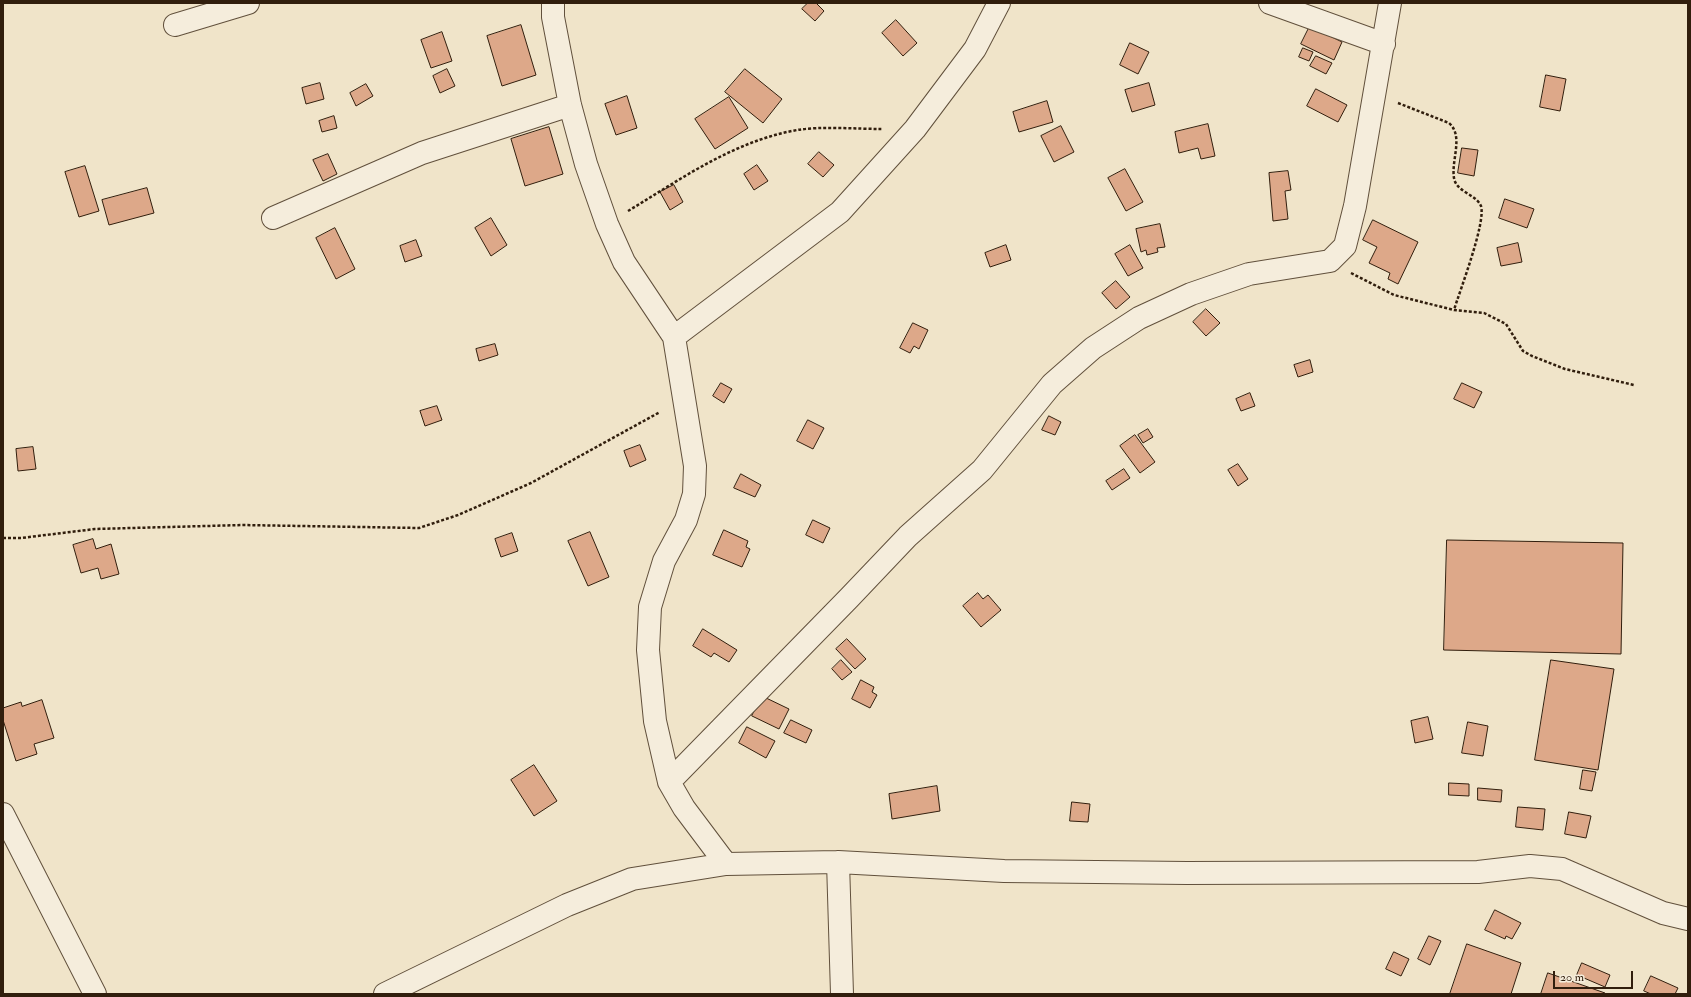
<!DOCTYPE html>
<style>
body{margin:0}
#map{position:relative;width:1691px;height:997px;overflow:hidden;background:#f0e4c9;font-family:"IM FELL Double Pica",serif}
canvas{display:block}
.frame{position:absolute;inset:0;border:4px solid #311e0d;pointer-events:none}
.scale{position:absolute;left:1553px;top:971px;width:80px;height:18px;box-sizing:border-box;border:2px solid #311e0d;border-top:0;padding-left:5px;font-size:12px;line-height:14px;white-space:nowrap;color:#311e0d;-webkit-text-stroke:3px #f5eddc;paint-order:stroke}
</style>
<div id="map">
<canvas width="1691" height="997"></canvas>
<div class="frame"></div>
<div class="scale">20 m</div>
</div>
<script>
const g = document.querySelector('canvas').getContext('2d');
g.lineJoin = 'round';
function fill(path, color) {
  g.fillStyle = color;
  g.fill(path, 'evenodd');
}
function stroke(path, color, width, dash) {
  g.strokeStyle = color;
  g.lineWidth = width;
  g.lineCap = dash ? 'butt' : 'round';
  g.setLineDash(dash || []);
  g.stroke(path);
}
const building = new Path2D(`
 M808,3H816L824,11L815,21L802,9Z
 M896,20L917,43L903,56L882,33Z
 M521,25L536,75L502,86L487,36Z
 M1310,26L1342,42L1334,60L1301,44Z
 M442,32L452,61L431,68L421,40Z
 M1130,43L1149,52L1138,74L1120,65Z
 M1303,48L1313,52L1309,61L1299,57Z
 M1316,56L1332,63L1326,74L1310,66Z
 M447,69L455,86L440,93L433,76Z
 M745,69L782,99L763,123L725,92Z
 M1546,75L1566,79L1560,111L1540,107Z
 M320,83L324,99L306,104L302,88Z
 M1149,83L1155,105L1132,112L1125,90Z
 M366,84L373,96L356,106L350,93Z
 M1316,89L1347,105L1338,122L1307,106Z
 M627,96L637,128L616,135L605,104Z
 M729,97L748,128L715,149L695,119Z
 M1047,101L1053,122L1019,132L1013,112Z
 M334,116L337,128L322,132L319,121Z
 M1208,124L1215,156L1201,159L1198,148L1179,153L1175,132Z
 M1061,126L1074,152L1054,162L1041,136Z
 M549,127L563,174L525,186L511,139Z
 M1462,148L1478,150L1474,176L1458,173Z
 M819,152L834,165L823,177L808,164Z
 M328,154L337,174L323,181L313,160Z
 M757,165L768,181L754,190L744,174Z
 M85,166L99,211L79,217L65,172Z
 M1125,169L1143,202L1126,211L1108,178Z
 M1288,171L1291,190L1285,191L1288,219L1273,221L1269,173Z
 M674,185L683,202L670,210L660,192Z
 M147,188L154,213L109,225L102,200Z
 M1505,199L1534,209L1527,228L1499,218Z
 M491,218L507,245L491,256L475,228Z
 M1373,220L1418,242L1398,284L1388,279L1390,273L1369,263L1377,247L1363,240Z
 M1160,224L1165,247L1157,248L1158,252L1147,255L1146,250L1141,252L1136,229Z
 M335,228L355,269L336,279L316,238Z
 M416,240L422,256L405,262L400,246Z
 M1518,243L1522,262L1501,266L1497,248Z
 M1006,245L1011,260L990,267L985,253Z
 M1130,245L1143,268L1128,276L1115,254Z
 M1116,281L1130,297L1116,309L1102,293Z
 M1206,309L1220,323L1206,336L1193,322Z
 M913,323L928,330L919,349L914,346L910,353L900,348Z
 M495,344L498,355L479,361L476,349Z
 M1310,360L1313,372L1298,377L1294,365Z
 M721,383L732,389L724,403L713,396Z
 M1462,383L1482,392L1474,408L1454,399Z
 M1250,393L1255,406L1241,411L1236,399Z
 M437,406L442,420L425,426L420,411Z
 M1049,416L1061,422L1055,435L1042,430Z
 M808,420L824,428L813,449L797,441Z
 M1148,429L1153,437L1143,443L1138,435Z
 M1135,435L1155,462L1140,473L1120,446Z
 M640,445L646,460L630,467L624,451Z
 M33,447L36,469L18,471L16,449Z
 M1238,464L1248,479L1238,486L1228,470Z
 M1124,469L1130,478L1112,490L1106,481Z
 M741,474L761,485L755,497L734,488Z
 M813,520L830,528L823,543L806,535Z
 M724,530L748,541L746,547L750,549L742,567L713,555Z
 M590,532L609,577L588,586L568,541Z
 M512,533L518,551L501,557L495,539Z
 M93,539L96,549L111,544L119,574L101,579L98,568L81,573L73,545Z
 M1447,540L1623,543L1621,654L1444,650Z
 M978,593L983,599L988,595L1001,610L981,627L963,606Z
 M703,629L737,650L729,662L714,653L711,657L693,646Z
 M847,639L866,659L855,669L836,649Z
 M841,660L852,672L842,680L832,669Z
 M1551,660L1614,669L1598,770L1535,760Z
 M861,680L874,687L872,692L877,695L870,708L852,699Z
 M762,696L789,709L779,729L752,716Z
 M42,700L54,738L34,744L37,754L16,761L3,720V708L21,702L22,706Z
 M1428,717L1433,739L1415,743L1411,721Z
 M791,720L812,730L806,743L784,733Z
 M1468,722L1488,726L1483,756L1462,753Z
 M747,727L775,741L766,758L739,743Z
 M534,765L557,801L534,816L511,780Z
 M1583,770L1596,772L1592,791L1580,789Z
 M1449,783L1469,784V796L1449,795Z
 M937,786L940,811L892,819L889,794Z
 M1478,788L1502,790L1501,802L1478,800Z
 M1072,802L1090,804L1088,822L1070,821Z
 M1518,807L1545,809L1543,830L1516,827Z
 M1569,812L1591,816L1586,838L1565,834Z
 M1495,910L1521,923L1512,939L1506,936L1505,939L1485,930Z
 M1429,936L1441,941L1430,965L1418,959Z
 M1467,944L1521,963L1511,994H1450Z
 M1394,952L1409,959L1401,976L1386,969Z
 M1582,963L1610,975L1605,987L1577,975Z
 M1548,973L1605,993V994H1541Z
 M1651,976L1678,988L1675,994H1651L1644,991Z`);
fill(building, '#dda889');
stroke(building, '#311e0d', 1);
const minor = new Path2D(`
 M553,3V17L570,105L586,164L607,224L624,262L674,337L695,466L694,494L686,520L664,561L650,607L648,650L655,721L669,782L684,808L726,864
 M1270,3L1384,44
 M175,25L248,3
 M273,218L422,153L570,105
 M674,337L840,212L915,129L975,49L999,3
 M669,782L849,598L908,536L982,470L1052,384L1093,348L1139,318L1191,294L1249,274L1330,261L1345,246L1355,206L1390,3
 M3,814L95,994
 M838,862L842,994
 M385,994L567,905L632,879L726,864L838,862L1004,871L1187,873L1478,872L1530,866L1562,869L1663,913L1688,919`);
stroke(minor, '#61503c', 24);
stroke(new Path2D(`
 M1398,103L1449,123C1464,136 1451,160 1454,178C1456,192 1476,194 1481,206C1486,223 1460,290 1454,310
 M628,211C681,179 734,141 797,130C822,126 856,129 882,129
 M1351,273L1394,295L1454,310L1484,313L1506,324L1523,351L1532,356L1565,369L1634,385
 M3,538H21L95,529L243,525L419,528L458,515L531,483L660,412`), '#311e0d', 2.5, [3, 2]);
stroke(minor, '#f5eddc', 22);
</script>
